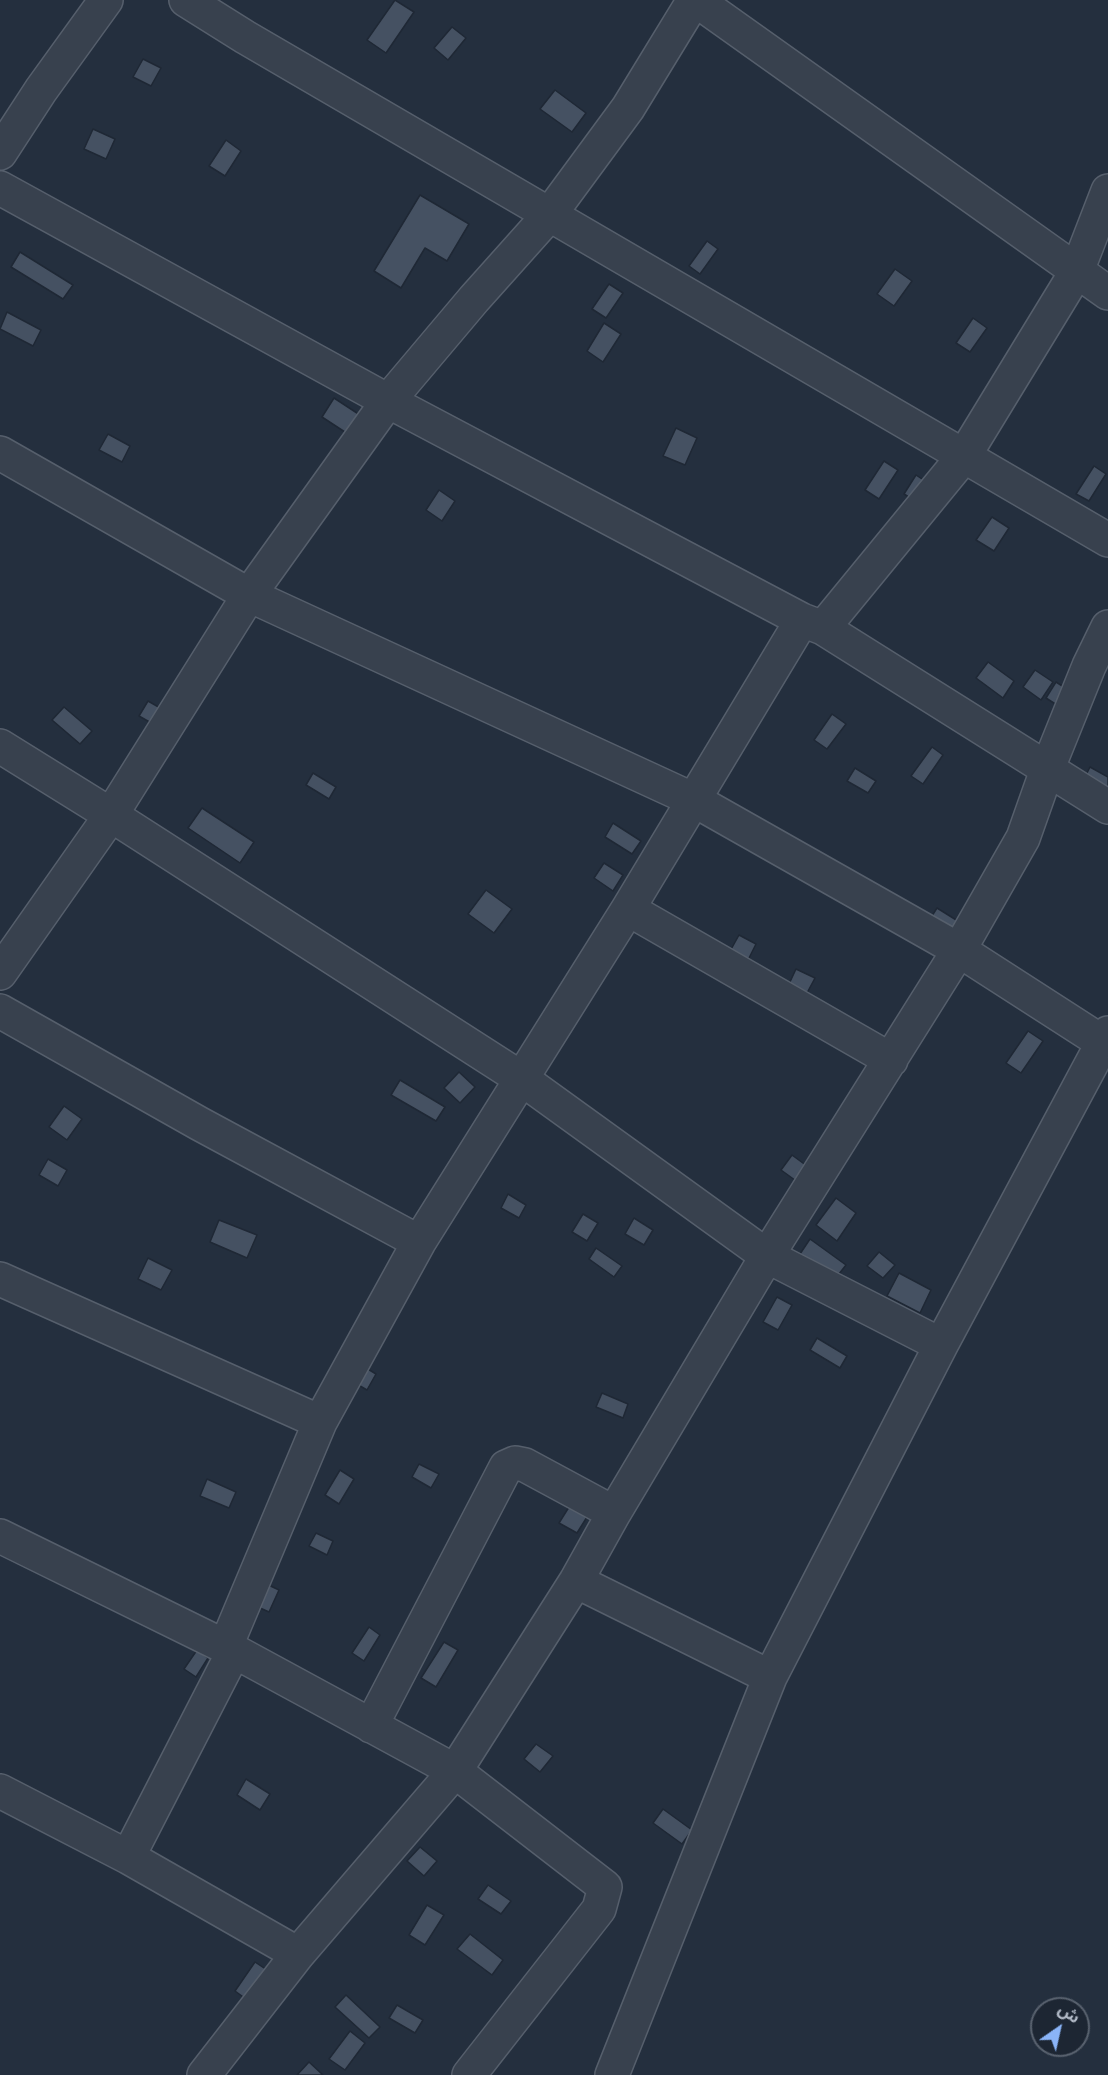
<!DOCTYPE html>
<meta charset="utf-8">
<style>
body{margin:0}
#map{position:relative;width:1108px;height:2075px;overflow:hidden;background:#242f3e;font-family:Raleway,"Noto Sans Arabic",sans-serif}
canvas{display:block}
.north{position:absolute;left:1030px;top:1997px;width:60px;height:60px;box-sizing:border-box;background:#1d2633;border:2px solid #59626f;border-radius:50%;rotate:34deg;font-size:16px;font-weight:700;line-height:24px;text-align:center;color:#b4bcc9}
.north::after{content:'';display:block;margin:auto;width:21px;height:27px;background:#8ab4f8;clip-path:polygon(50% 0,100% 100%,50% 72%,0 100%)}
</style>
<div id="map">
<canvas width="1108" height="2075"></canvas>
<div class="north">ش</div>
</div>
<script>
const g = document.querySelector('canvas').getContext('2d');
g.lineJoin = 'round';
function fill(path, color) {
  g.fillStyle = color;
  g.fill(path, 'evenodd');
}
function stroke(path, color, width, dash) {
  g.strokeStyle = color;
  g.lineWidth = width;
  g.lineCap = dash ? 'butt' : 'round';
  g.setLineDash(dash || []);
  g.stroke(path);
}
const building = new Path2D(`
 M395,0L414,12L386,53L367,40Z
 M452,27L466,38L448,60L434,48Z
 M143,59L161,68L151,86L133,77Z
 M555,90L586,113L572,132L540,109Z
 M93,129L115,139L106,159L84,149Z
 M226,140L241,151L225,176L209,166Z
 M420,195L469,224L447,261L425,248L401,288L374,271Z
 M707,241L718,249L700,274L689,266Z
 M20,252L73,285L63,299L11,267Z
 M895,269L912,281L894,306L877,294Z
 M609,284L623,293L606,318L592,309Z
 M7,312L41,330L33,346L0,329Z
 M973,318L987,328L970,352L956,343Z
 M604,323L621,334L603,362L587,351Z
 M334,398L363,417L351,436L322,417Z
 M676,428L697,438L685,465L663,456Z
 M108,434L130,446L122,462L99,450Z
 M884,461L898,470L879,499L865,490Z
 M1094,466L1106,474L1089,501L1076,494Z
 M916,475L928,483L917,502L904,494Z
 M439,490L455,501L442,521L426,510Z
 M992,517L1009,528L994,551L976,540Z
 M988,662L1014,681L1003,698L976,678Z
 M1035,670L1053,682L1041,700L1023,687Z
 M1056,682L1070,691L1060,707L1046,698Z
 M148,701L169,713L160,728L139,716Z
 M64,707L92,731L80,744L52,720Z
 M832,714L846,724L827,749L814,740Z
 M932,747L943,755L923,784L911,776Z
 M1090,767L1108,777V797L1082,783Z
 M855,768L876,781L868,793L847,781Z
 M313,773L336,787L329,799L306,785Z
 M202,808L254,842L240,863L188,828Z
 M613,823L641,841L632,854L605,837Z
 M604,863L623,875L613,891L594,878Z
 M486,890L512,909L494,933L468,914Z
 M937,908L969,928L961,942L928,922Z
 M739,935L756,944L747,962L729,953Z
 M796,969L815,978L807,993L789,984Z
 M1028,1031L1043,1041L1021,1073L1006,1063Z
 M459,1072L475,1087L460,1103L444,1088Z
 M400,1080L445,1107L436,1121L391,1095Z
 M64,1106L82,1119L67,1140L49,1127Z
 M792,1155L811,1169L799,1183L781,1170Z
 M48,1159L67,1170L58,1186L39,1175Z
 M508,1194L526,1205L519,1218L501,1208Z
 M836,1198L856,1213L837,1241L816,1225Z
 M583,1214L598,1223L587,1241L572,1232Z
 M634,1218L653,1230L644,1245L625,1234Z
 M219,1220L257,1235L247,1258L210,1242Z
 M810,1239L846,1265L835,1279L800,1254Z
 M596,1248L622,1266L614,1277L589,1259Z
 M879,1252L895,1265L883,1278L867,1266Z
 M148,1258L172,1270L161,1290L138,1279Z
 M899,1273L931,1290L920,1313L887,1296Z
 M777,1297L792,1305L778,1330L763,1322Z
 M817,1338L847,1356L840,1368L810,1350Z
 M358,1363L376,1374L367,1390L348,1379Z
 M602,1393L628,1404L623,1418L596,1407Z
 M419,1464L439,1474L431,1488L412,1477Z
 M340,1470L354,1479L339,1504L325,1495Z
 M207,1479L236,1492L229,1508L200,1496Z
 M569,1507L587,1517L577,1533L559,1523Z
 M316,1533L333,1541L327,1555L309,1546Z
 M260,1581L279,1590L269,1612L249,1603Z
 M369,1627L380,1635L364,1661L352,1653Z
 M444,1642L458,1650L436,1687L421,1678Z
 M197,1650L208,1658L196,1677L184,1669Z
 M536,1744L553,1756L540,1772L524,1759Z
 M246,1779L270,1794L260,1810L237,1795Z
 M663,1809L692,1830L682,1844L653,1823Z
 M420,1847L437,1861L424,1876L407,1861Z
 M488,1885L511,1901L501,1914L478,1899Z
 M427,1905L444,1915L425,1945L409,1935Z
 M470,1934L503,1960L492,1975L457,1949Z
 M255,1962L267,1970L246,1999L235,1991Z
 M346,1995L380,2027L369,2038L335,2007Z
 M397,2005L423,2020L415,2033L389,2018Z
 M350,2031L365,2043L345,2070L329,2059Z
 M309,2062L323,2075H297Z`);
fill(building, '#455162');
stroke(building, '#1f2835', 1.5);
const minor = new Path2D(`
 M186,0L245,37L1108,540
 M696,0L1108,293
 M0,153L41,90L106,0
 M0,188L388,401L802,620L823,628L1108,807
 M0,453L249,595L694,800L959,950L1102,1042
 M823,628L964,456L1077,271L1108,191
 M0,746L111,815L522,1079L767,1256L941,1345
 M628,909L891,1060
 M0,973L111,815L249,595L388,401L474,299L550,214L628,108L694,0
 M0,1011L200,1124L419,1242
 M0,1279L320,1422
 M0,1536L234,1651L455,1771L605,1887L599,1909L469,2075
 M576,1581L770,1677
 M225,1648L320,1422L419,1242L628,909L802,620
 M371,1726L506,1467L515,1463L525,1465L614,1513
 M0,1791L128,1857L298,1954
 M128,1857L234,1651
 M204,2075L298,1954L455,1771L576,1581L614,1513L767,1256L959,950L1023,838L1047,770L1089,666L1108,627
 M612,2075L770,1677L941,1345L1108,1033`);
stroke(minor, '#565f6c', 36);
stroke(minor, '#38414e', 33);
</script>
